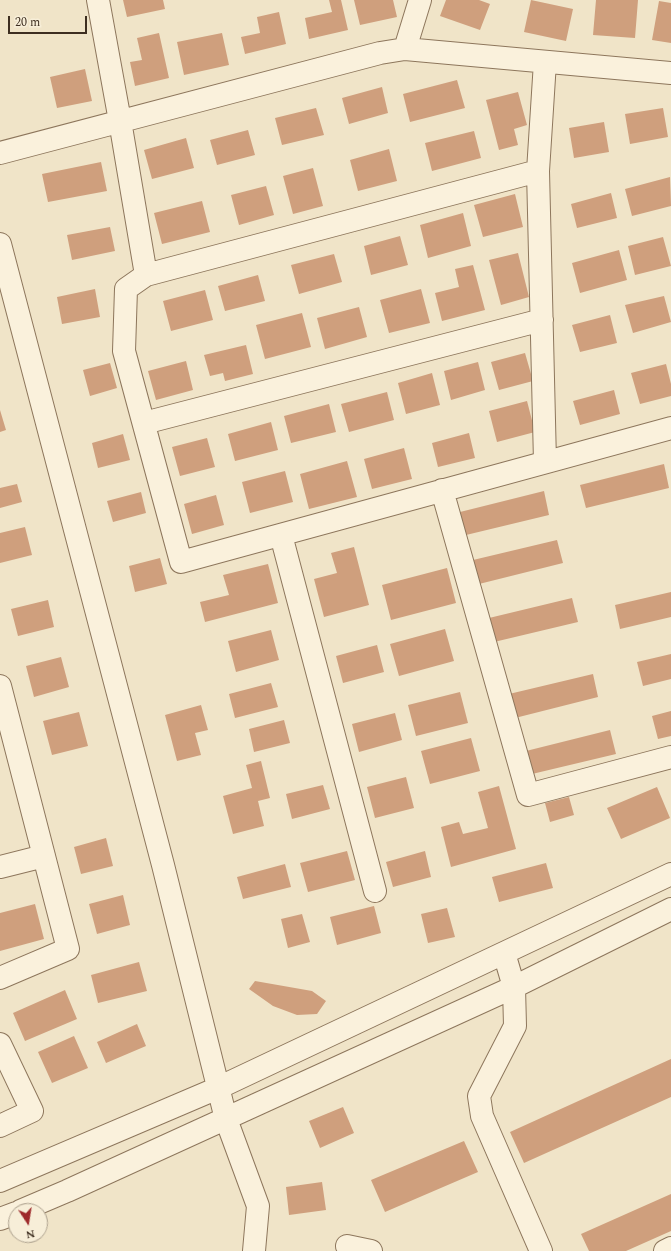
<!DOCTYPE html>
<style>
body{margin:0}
#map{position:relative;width:671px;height:1251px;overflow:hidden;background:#f0e4c8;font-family:Spectral,serif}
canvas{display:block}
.north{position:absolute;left:8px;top:1203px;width:40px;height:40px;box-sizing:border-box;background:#f7eed8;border:1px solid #ada18e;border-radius:50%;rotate:168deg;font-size:11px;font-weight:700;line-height:16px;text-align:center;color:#3d2e20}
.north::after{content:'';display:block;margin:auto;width:14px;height:18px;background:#9e2a2b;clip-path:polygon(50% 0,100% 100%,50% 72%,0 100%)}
.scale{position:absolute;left:8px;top:16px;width:79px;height:18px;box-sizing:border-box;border:2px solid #3d2e20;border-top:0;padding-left:5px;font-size:12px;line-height:14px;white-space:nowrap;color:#3d2e20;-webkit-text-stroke:3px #f7eed8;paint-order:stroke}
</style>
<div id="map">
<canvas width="671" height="1251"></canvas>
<div class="north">N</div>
<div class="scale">20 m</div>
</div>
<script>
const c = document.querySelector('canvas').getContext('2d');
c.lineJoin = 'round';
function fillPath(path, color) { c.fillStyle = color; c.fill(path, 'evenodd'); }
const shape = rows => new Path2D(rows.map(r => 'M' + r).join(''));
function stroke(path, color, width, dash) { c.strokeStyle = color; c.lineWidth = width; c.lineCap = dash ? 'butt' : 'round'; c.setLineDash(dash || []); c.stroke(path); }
fillPath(shape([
 [123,0,163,0,165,9,127,17],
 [329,0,341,0,348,30,309,39,305,18,332,12],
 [354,0,393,0,397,17,360,25],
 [446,0,479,0,490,4,480,30,440,16],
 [531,0,573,9,566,41,524,32],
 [596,0,638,0,635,38,593,35],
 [659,1,671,3,671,43,652,40],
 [279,12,286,44,245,54,241,37,260,33,257,17],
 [159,33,169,78,135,86,130,62,142,60,137,38],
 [222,33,229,65,184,75,177,42],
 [85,69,92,101,57,108,50,77],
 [457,80,465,108,410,122,403,94],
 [382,87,388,113,349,124,342,98],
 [518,92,527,125,514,129,518,145,499,150,486,100],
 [316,108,324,135,282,145,275,118],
 [663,108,668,137,630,144,625,114],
 [604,122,609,152,574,158,569,128],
 [248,130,255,155,217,165,210,140],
 [474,131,481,158,432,171,425,143],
 [186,138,194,168,152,179,144,150],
 [389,149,397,181,358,191,350,160],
 [101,162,107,191,48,202,42,174],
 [313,168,323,206,293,214,283,176],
 [670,177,671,206,632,216,625,189],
 [266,186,274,215,239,225,231,195],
 [611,193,617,218,577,228,571,204],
 [515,194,523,227,483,237,474,205],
 [202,201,210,232,162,244,154,213],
 [463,213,471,246,428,258,420,225],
 [110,227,115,251,72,260,67,235],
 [400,236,408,265,371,275,364,246],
 [663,237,671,266,635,275,628,246],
 [619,250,627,280,580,293,572,263],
 [518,253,529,297,501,305,489,260],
 [334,254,342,282,299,294,291,265],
 [473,265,485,310,442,321,435,293,459,287,455,269],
 [258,275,265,301,225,311,218,286],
 [95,289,100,317,62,324,57,297],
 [421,289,430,323,389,333,380,300],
 [205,290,213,320,171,331,163,301],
 [664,296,671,322,633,333,625,305],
 [359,307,367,337,325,349,317,318],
 [302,313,311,347,265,359,256,325],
 [610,315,617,343,580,352,572,325],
 [246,345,253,374,225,381,223,373,210,376,204,355],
 [525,353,533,381,499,390,491,362],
 [186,361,193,390,156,400,148,371],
 [478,362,485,390,451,400,444,371],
 [110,363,117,388,90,396,83,370],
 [666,364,671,384,671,396,640,404,631,373],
 [432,373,440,405,406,414,398,383],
 [614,390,620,414,580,425,573,401],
 [387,392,394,420,349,432,341,404],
 [527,401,535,432,497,442,489,411],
 [329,404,336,432,291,443,284,416],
 [0,410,6,430,0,432],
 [271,422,278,450,235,461,228,434],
 [469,433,475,458,438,467,432,443],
 [123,434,130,460,98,468,92,443],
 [207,438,215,467,180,476,172,447],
 [404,448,412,479,372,489,364,459],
 [347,461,357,497,309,509,300,474],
 [664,464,669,488,586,508,580,485],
 [285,471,293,502,250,513,242,482],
 [17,484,22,502,0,508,0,488],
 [544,491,549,515,466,535,460,512],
 [141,492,146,513,113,522,107,501],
 [216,495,224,525,192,534,184,504],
 [25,527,32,555,0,563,0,533],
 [557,540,563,563,479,584,473,560],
 [354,547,369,605,324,617,314,579,337,573,331,553],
 [160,558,167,584,135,592,129,566],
 [268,564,278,603,205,622,200,602,229,595,223,575],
 [447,568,456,603,391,620,382,585],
 [671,592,671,617,620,629,615,605],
 [572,598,578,622,494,642,489,618],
 [48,600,54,627,18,636,11,609],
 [445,629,454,661,399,676,390,644],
 [271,630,279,660,236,672,228,641],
 [377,645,384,672,343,683,336,656],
 [671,654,671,679,643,686,637,662],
 [61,657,69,687,34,697,26,666],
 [593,674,598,697,515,718,509,694],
 [271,683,278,707,235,718,229,694],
 [460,692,468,723,416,736,408,705],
 [201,705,208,730,195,733,201,755,177,761,165,715],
 [671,711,671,736,658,739,652,716],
 [79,712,88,746,52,755,43,721],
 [395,713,402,740,359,752,352,724],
 [284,720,290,743,254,752,249,729],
 [610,730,616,754,532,774,526,751],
 [471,738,480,771,430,784,421,751],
 [261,761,270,798,258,801,264,826,233,834,223,796,252,788,246,765],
 [406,777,414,808,375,818,367,787],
 [323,785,330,809,292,819,286,794],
 [499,786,516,849,451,867,441,827,459,822,463,834,488,828,478,792],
 [657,787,670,818,621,839,607,808],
 [569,797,574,815,550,822,545,803],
 [106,838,113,866,81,874,74,847],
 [347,851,355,880,308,892,300,863],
 [425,851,431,877,393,887,386,862],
 [546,863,553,888,499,902,492,877],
 [285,864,291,887,243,899,237,877],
 [123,895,130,925,97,934,89,904],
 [35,904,44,939,0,951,0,913],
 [374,906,381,933,337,945,330,917],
 [447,908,455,937,428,943,421,914],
 [302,914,310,942,288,948,281,919],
 [139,962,147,991,98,1003,91,975],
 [255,981,312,991,326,1001,317,1014,297,1015,273,1006,249,989],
 [65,990,77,1019,25,1041,13,1013],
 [137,1024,146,1046,106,1063,97,1042],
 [74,1036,88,1068,52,1083,38,1052],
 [671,1059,671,1097,524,1163,510,1132],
 [343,1107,354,1133,320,1148,309,1121],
 [464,1141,478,1172,385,1212,371,1180],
 [322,1182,326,1210,289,1215,286,1187],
 [671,1194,671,1231,626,1251,589,1251,581,1234]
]), '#cf9f7d');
const minor = shape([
 [98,0,120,121,146,275,126,289,124,351,181,562,671,428],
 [405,49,420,0],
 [545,62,538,171,545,462],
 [0,153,380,53,405,49,671,73],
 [0,244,163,865,226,1119,258,1206,254,1251],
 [146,275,538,171],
 [144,423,542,320],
 [442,490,528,795,671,757],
 [281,535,375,891],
 [0,686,68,949,0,978],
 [0,867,44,856],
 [504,953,514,987,515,1026,479,1096,482,1116,541,1251],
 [0,1044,32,1111,0,1126],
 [0,1181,218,1088,671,874],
 [20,1211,67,1191,514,987,671,909],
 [0,1219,16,1213],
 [347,1246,371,1251],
 [665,1251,671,1248]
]);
stroke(minor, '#8d765c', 24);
stroke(minor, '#faf1dc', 22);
</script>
